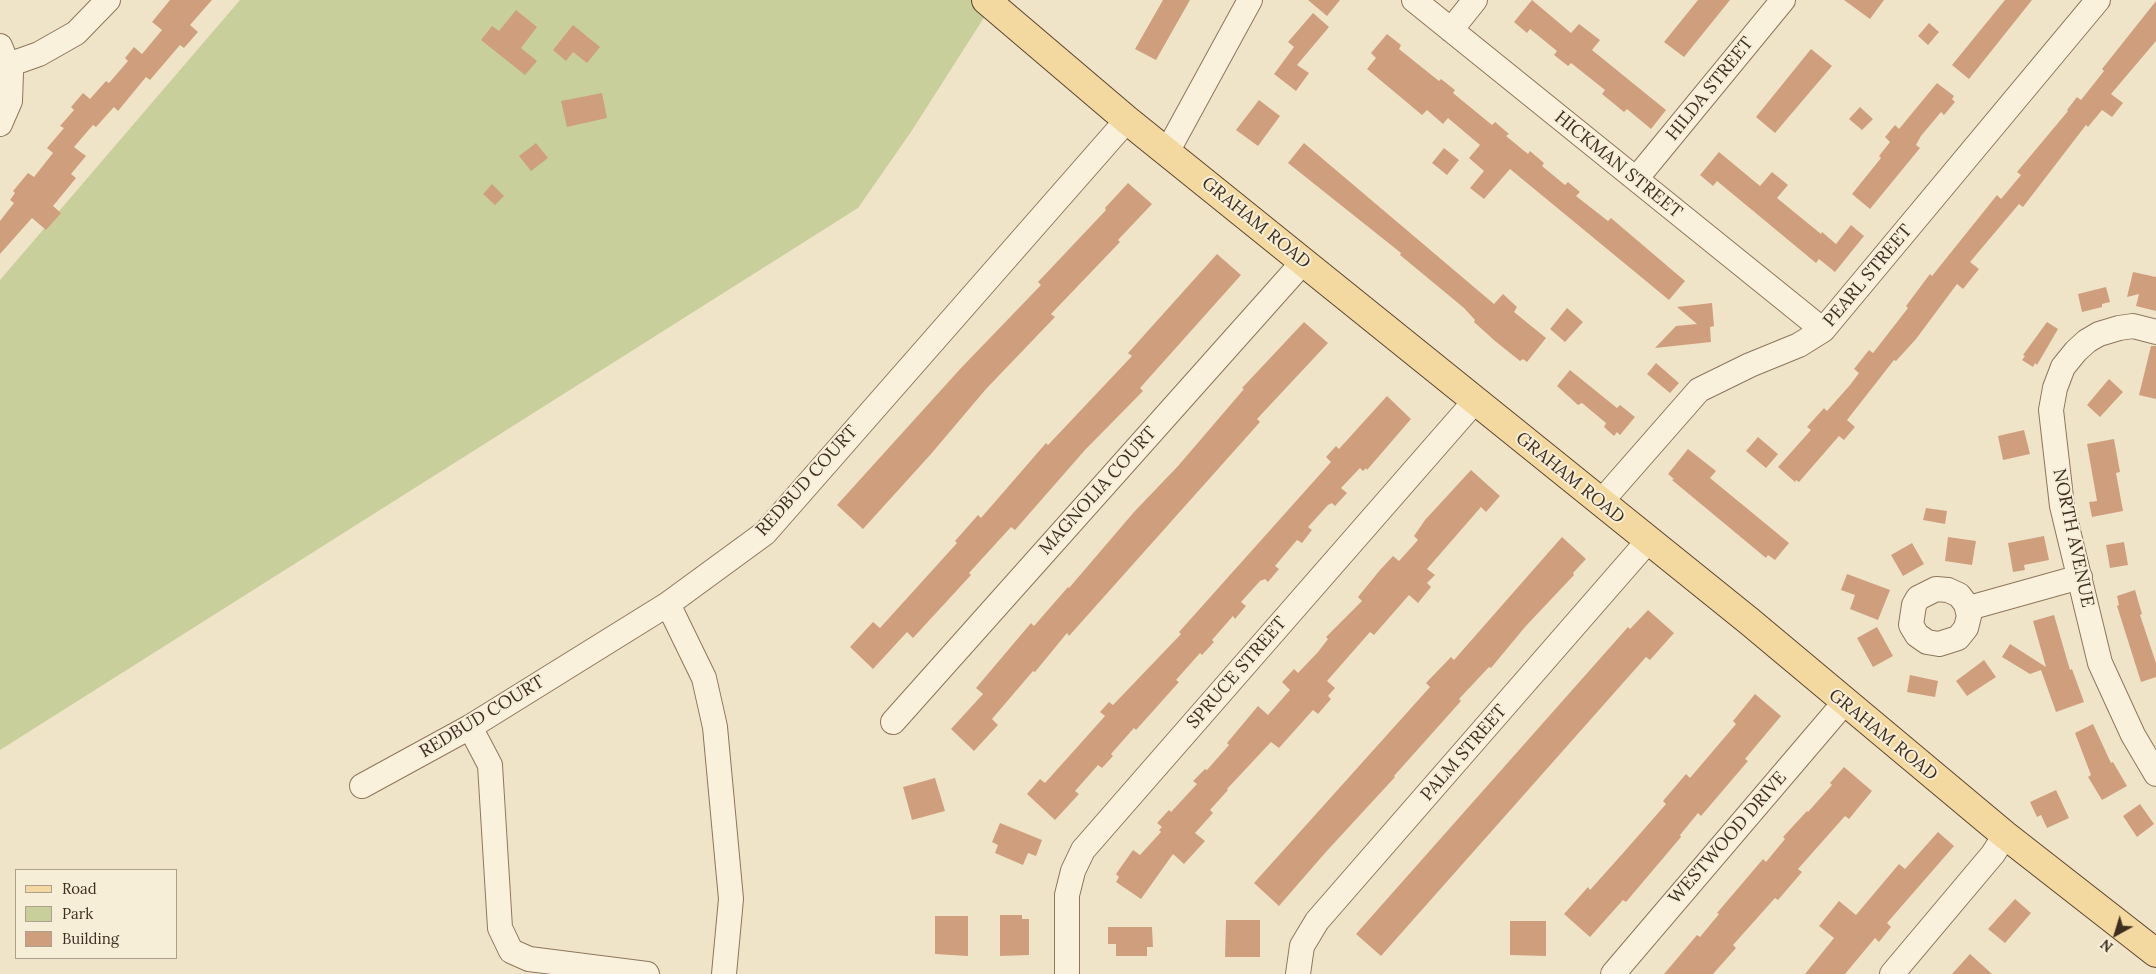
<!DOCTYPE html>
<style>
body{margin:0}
#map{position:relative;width:2156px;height:974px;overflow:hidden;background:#f0e4c8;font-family:Lora,serif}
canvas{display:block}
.legend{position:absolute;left:15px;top:869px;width:162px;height:90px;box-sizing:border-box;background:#f7eed8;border:1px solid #ada18e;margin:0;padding:6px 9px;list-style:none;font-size:15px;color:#3d2e20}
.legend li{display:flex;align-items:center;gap:10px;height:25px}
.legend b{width:25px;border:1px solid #ada18e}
.north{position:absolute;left:2091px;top:909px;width:50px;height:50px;-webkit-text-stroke:4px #f7eed8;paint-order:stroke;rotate:219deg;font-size:14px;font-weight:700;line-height:20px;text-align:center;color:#3d2e20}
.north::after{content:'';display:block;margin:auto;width:18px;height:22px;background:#3d2e20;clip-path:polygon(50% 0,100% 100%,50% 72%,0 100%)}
</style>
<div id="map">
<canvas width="2156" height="974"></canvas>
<ul class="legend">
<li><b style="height:6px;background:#f3d9a0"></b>Road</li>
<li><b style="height:14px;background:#c9cf9b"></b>Park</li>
<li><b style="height:14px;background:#cf9f7d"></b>Building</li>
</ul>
<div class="north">N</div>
</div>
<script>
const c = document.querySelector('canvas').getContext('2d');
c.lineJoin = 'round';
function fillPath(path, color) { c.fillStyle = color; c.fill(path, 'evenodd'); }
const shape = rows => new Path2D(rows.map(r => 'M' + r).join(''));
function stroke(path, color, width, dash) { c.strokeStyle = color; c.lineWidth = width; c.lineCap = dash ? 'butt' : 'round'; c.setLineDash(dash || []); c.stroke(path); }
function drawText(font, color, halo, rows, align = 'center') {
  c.font = font + ' Lora,serif'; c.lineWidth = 4; c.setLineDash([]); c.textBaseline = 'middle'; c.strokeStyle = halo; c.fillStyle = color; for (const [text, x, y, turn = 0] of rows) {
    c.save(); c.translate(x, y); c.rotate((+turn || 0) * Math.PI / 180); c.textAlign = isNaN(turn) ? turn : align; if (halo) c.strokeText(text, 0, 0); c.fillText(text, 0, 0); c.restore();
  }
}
fillPath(shape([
 [240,0,986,0,992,5,911,132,858,208,0,750,0,280]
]), '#c9cf9b');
fillPath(shape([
 [170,0,212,0,190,25,198,32,184,48,180,45,150,80,146,77,118,111,114,107,96,127,93,125,74,147,86,156,71,174,76,178,53,206,61,213,46,230,32,218,0,254,0,221,14,203,10,200,15,193,13,191,28,173,34,177,53,153,47,148,64,128,60,126,74,110,71,107,83,93,90,99,106,81,109,83,128,61,125,58,134,47,142,54,162,30,152,22],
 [1163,0,1190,0,1156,60,1135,49],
 [1308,0,1340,0,1327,16],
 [1532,0,1571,33,1579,24,1600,40,1592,50,1666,110,1651,129,1627,109,1624,112,1602,94,1605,90,1571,63,1568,66,1554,55,1557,51,1530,29,1527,33,1514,22],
 [1698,0,1730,0,1684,57,1664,42],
 [1844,0,1884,0,1870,19],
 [2005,0,2032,0,1969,79,1952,65],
 [2156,1,2156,41,2111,94,2123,103,2112,117,2102,110,2088,127,2086,125,2023,207,2019,204,1970,262,1979,269,1963,289,1957,284,1916,339,1896,361,1894,360,1847,420,1855,427,1844,440,1839,436,1799,482,1796,480,1795,482,1778,467,1811,430,1807,427,1824,408,1827,411,1850,385,1859,373,1854,369,1869,350,1873,353,1908,308,1906,306,1930,274,1932,276,1997,195,2001,199,2021,175,2017,172,2068,111,2067,110,2077,97,2081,100,2104,71,2102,69],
 [516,10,537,27,521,48,537,61,525,75,481,40,492,26,499,31],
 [1313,13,1329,27,1297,65,1309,73,1296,91,1274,74,1294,47,1288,42],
 [1929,23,1939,32,1928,45,1918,36],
 [573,25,600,47,587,63,573,52,566,61,553,50],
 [1387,34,1401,45,1399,49,1439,81,1441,79,1455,90,1453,93,1492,125,1495,122,1509,134,1506,136,1528,154,1530,151,1544,163,1542,166,1565,185,1568,182,1580,192,1576,196,1608,221,1611,218,1685,281,1669,300,1510,169,1484,199,1470,188,1484,171,1469,158,1480,145,1448,118,1443,124,1427,110,1422,115,1367,69,1376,58,1371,53],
 [1811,49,1832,66,1775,133,1756,117],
 [1937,83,1954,96,1952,99,1955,102,1944,115,1941,112,1921,136,1916,145,1920,148,1870,209,1852,194,1881,158,1879,156,1890,142,1885,137,1895,125,1899,129],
 [602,93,607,118,567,127,561,101],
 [1259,100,1280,116,1258,146,1236,130],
 [1860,107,1873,119,1862,130,1849,119],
 [536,143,548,158,531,171,519,156],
 [1304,143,1494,304,1503,294,1517,307,1514,312,1546,338,1527,362,1523,359,1520,361,1495,341,1474,322,1475,320,1464,308,1400,255,1401,253,1288,163],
 [1444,148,1459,160,1447,175,1432,163],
 [1719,152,1760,186,1772,172,1788,185,1777,198,1821,234,1822,232,1836,244,1851,225,1864,236,1835,272,1819,259,1816,263,1717,181,1713,186,1700,175],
 [1128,183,1152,204,1118,240,1120,242,1051,314,1055,317,986,389,931,454,863,529,837,505,961,368,1041,285,1038,282,1106,210,1105,208],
 [492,184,504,196,495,205,483,194],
 [1217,254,1241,275,1140,388,1143,391,1085,450,1015,530,1011,527,969,573,971,575,913,638,907,632,873,669,850,647,873,622,880,628,957,543,955,541,978,515,981,518,1046,443,1048,445,1132,356,1128,353],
 [2133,272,2156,277,2156,311,2136,306,2139,294,2127,297],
 [2106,287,2110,302,2102,304,2102,307,2082,312,2078,294],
 [1712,303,1714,326,1710,327,1711,342,1655,348,1676,326,1697,324,1677,307],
 [1567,308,1583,322,1565,342,1550,329],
 [1304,322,1328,343,1257,419,1260,422,1069,636,1067,633,1035,672,1033,671,992,719,998,725,974,751,951,729,983,694,976,688,1031,623,1034,626,1068,587,1069,588,1134,512,1178,466,1244,389,1242,388],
 [2047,322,2058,329,2037,365,2035,363,2033,367,2022,360,2025,356,2023,355],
 [2151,346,2156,346,2156,399,2139,395],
 [1656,363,1679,383,1670,393,1647,374],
 [1570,370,1617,408,1620,405,1635,417,1620,435,1617,432,1614,436,1604,427,1606,423,1582,403,1578,405,1557,386],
 [2109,379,2123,392,2100,417,2087,405],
 [1387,396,1411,419,1367,470,1366,468,1363,471,1360,468,1341,488,1347,493,1335,506,1332,503,1328,505,1308,527,1312,530,1302,543,1297,540,1275,566,1279,569,1268,582,1265,579,1260,581,1241,602,1246,606,1235,619,1233,616,1212,640,1214,642,1202,655,1200,653,1176,680,1179,682,1136,730,1134,728,1111,754,1113,756,1102,768,1098,765,1075,791,1079,794,1055,820,1027,794,1040,779,1045,783,1105,716,1100,712,1109,702,1113,705,1181,634,1179,632,1331,462,1326,457,1336,446,1339,449],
 [2024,430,2030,454,2003,460,1998,436],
 [1758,437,1778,454,1766,468,1746,451],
 [2114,439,2120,472,2116,473,2123,511,2092,517,2089,502,2097,501,2087,444],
 [1688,449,1716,471,1710,478,1789,543,1775,560,1768,555,1766,558,1672,480,1674,479,1668,474],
 [1471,470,1500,496,1486,512,1481,507,1427,569,1435,575,1427,583,1431,587,1418,603,1409,595,1374,635,1370,632,1327,681,1335,688,1328,696,1331,699,1318,714,1313,710,1279,748,1271,742,1227,789,1228,790,1210,810,1213,813,1195,833,1205,841,1184,864,1173,854,1141,899,1116,882,1119,877,1116,874,1133,850,1140,855,1161,832,1159,830,1162,827,1157,823,1169,810,1171,812,1197,784,1193,781,1205,769,1207,770,1229,745,1227,743,1258,706,1268,715,1290,690,1282,682,1294,669,1298,673,1318,652,1328,639,1326,637,1362,601,1358,597,1380,570,1393,556,1399,561,1418,540,1414,536,1425,520],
 [1926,508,1947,511,1945,524,1923,520],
 [2044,536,2049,560,2024,565,2025,570,2013,572,2008,543],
 [1562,537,1586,559,1573,573,1574,575,1525,627,1491,668,1489,667,1459,699,1461,701,1394,776,1395,777,1325,853,1279,906,1254,883,1430,687,1426,683,1451,657,1454,660],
 [1948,537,1976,541,1972,565,1945,561],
 [2124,542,2128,565,2110,568,2106,545],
 [1912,543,1924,564,1903,576,1891,555],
 [1847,574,1890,590,1878,620,1850,609,1855,595,1841,590],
 [2135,590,2142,614,2140,615,2156,663,2156,677,2141,682,2117,606,2119,605,2117,596],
 [1648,610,1674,633,1650,660,1646,657,1381,956,1356,934,1628,627,1630,629],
 [2054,615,2070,670,2072,669,2084,702,2056,712,2041,670,2030,674,2002,657,2010,644,2046,667,2033,621],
 [1877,627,1893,656,1873,667,1857,638],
 [1984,660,1996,677,1967,696,1956,681],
 [1910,675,1938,681,1935,697,1907,692],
 [1755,694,1781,716,1745,759,1748,761,1701,816,1698,813,1680,835,1681,837,1626,902,1623,900,1590,937,1564,914,1588,887,1590,890,1624,852,1666,804,1663,801,1686,774,1690,778,1736,724,1733,721],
 [2093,724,2111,763,2113,762,2127,786,2102,800,2088,777,2091,775,2075,733],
 [1844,767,1872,791,1849,819,1845,816,1798,869,1802,872,1778,900,1775,898,1733,945,1736,948,1713,974,1664,974,1697,935,1700,937,1719,914,1717,913,1763,859,1766,862,1785,839,1783,837,1794,825,1807,811,1808,812,1832,785,1830,783],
 [935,778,945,811,912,820,903,787],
 [2056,790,2069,818,2047,828,2041,815,2037,817,2030,802],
 [2140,804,2154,824,2137,837,2123,816],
 [1000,823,1042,840,1036,856,1028,853,1023,865,995,853,998,845,992,842],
 [1938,832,1954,846,1887,923,1891,927,1879,942,1875,938,1845,974,1805,974,1834,938,1819,926,1839,901,1856,915,1899,864,1905,869],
 [2015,899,2031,913,2005,943,1988,929],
 [1000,915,1022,915,1022,919,1029,919,1029,955,1000,956],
 [935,916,968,916,968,956,935,954],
 [1226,920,1260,920,1260,957,1225,957],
 [1510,921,1546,921,1546,956,1510,955],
 [1108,927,1152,927,1153,947,1147,947,1147,956,1116,956,1116,944,1108,944],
 [1970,954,1992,974,1952,974]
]), '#cf9f7d');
const minor = shape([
 [1414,0,1823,330],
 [1451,30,1475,0],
 [0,46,11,73,10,101,0,124],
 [8,65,39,54,76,33,108,0],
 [1167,152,1250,0],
 [1636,179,1783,0],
 [2156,332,2133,326,2119,328,2099,334,2087,341,2076,351,2063,367,2055,388,2051,410,2062,506,2100,663,2133,735,2156,774],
 [1600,503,1699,390,1750,365,1799,345,1823,330,2098,0],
 [1936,589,1948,590,1959,595,1966,604,1969,616,1966,628,1958,638,1939,644,1927,642,1917,635,1911,625,1914,605,1918,598,1936,589],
 [668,604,704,678,715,727,731,899,724,974],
 [1969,608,2080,577],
 [893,722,1304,261],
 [470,727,490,765,500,928,511,951,529,959,647,974],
 [362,786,470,727,668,604,765,533,1127,120],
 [1067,974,1067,895,1073,871,1083,850,1475,401],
 [1298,974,1302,946,1317,921,1648,541],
 [1613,974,1844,703],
 [1892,974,1993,854,2005,835]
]);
const major = shape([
 [986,0,1127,120,1749,621,2005,835,2156,953]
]);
stroke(minor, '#8d765c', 26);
stroke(major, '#5b4430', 30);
stroke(minor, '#faf1dc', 24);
stroke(major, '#f3d9a0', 28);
drawText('18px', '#3d2e20', '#f7eed8', [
 ["HILDA STREET",1710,89,-51],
 ["HICKMAN STREET",1618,165,39],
 ["GRAHAM ROAD",1256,223,39],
 ["PEARL STREET",1868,276,-50],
 ["GRAHAM ROAD",1570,478,39],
 ["REDBUD COURT",807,481,-48],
 ["MAGNOLIA COURT",1098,491,-48],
 ["NORTH AVENUE",2073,538,78],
 ["SPRUCE STREET",1237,673,-49],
 ["REDBUD COURT",482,717,-31],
 ["GRAHAM ROAD",1883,735,39],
 ["PALM STREET",1464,753,-49],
 ["WESTWOOD DRIVE",1728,838,-49]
]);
</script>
